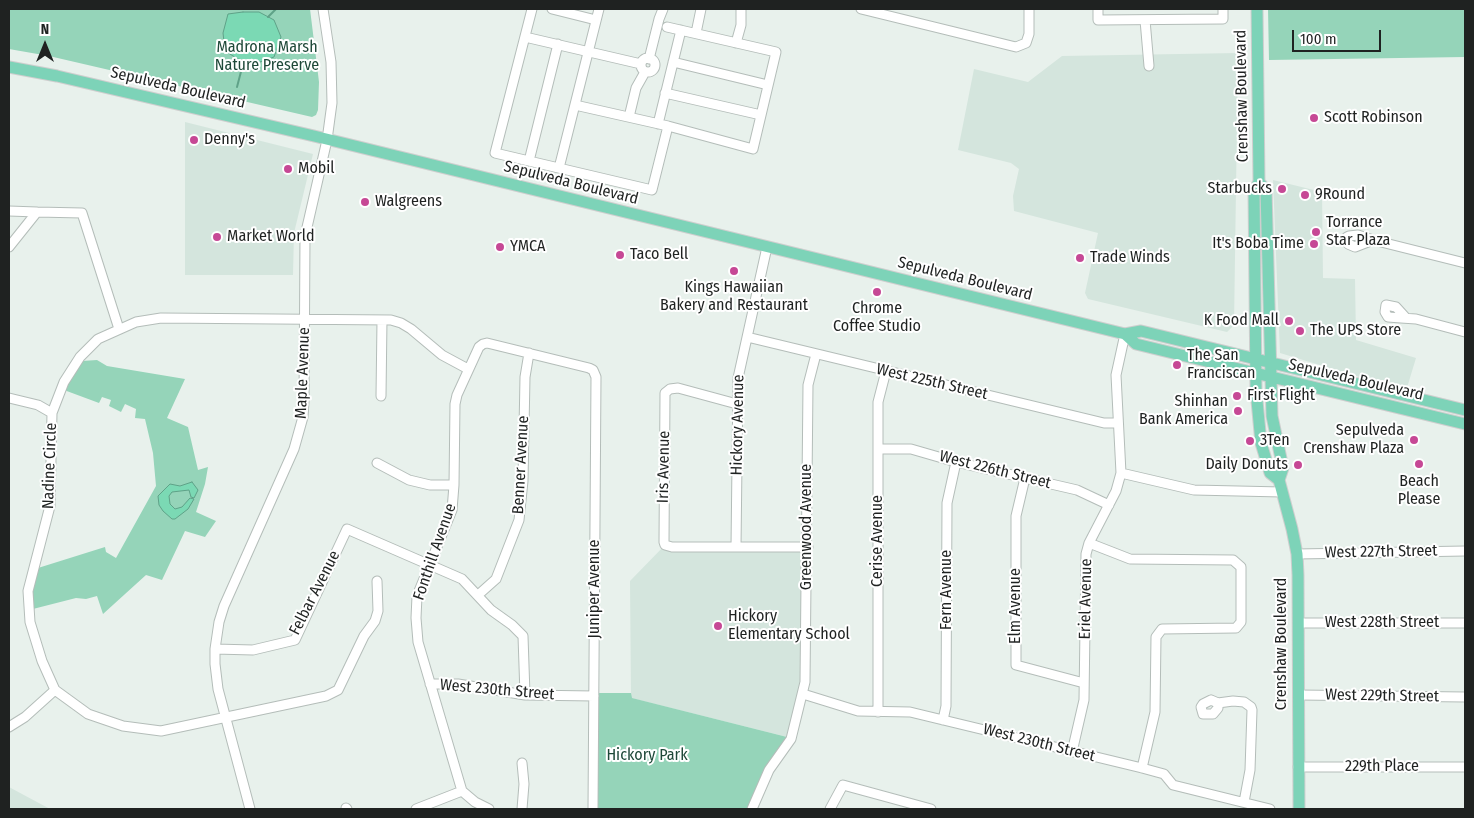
<!DOCTYPE html>
<style>
body{margin:0}
#map{position:relative;width:1474px;height:818px;overflow:hidden;background:#e8f1ec;font-family:"Fira Sans Condensed",sans-serif}
canvas{display:block}
.frame{position:absolute;inset:0;border:10px solid #1f2221;pointer-events:none}
.north{position:absolute;left:20px;top:20px;width:50px;height:50px;-webkit-text-stroke:4px #fff;paint-order:stroke;rotate:0deg;font-size:14px;font-weight:700;line-height:20px;text-align:center;color:#1f2221}
.north::after{content:'';display:block;margin:auto;width:18px;height:22px;background:#1f2221;clip-path:polygon(50% 0,100% 100%,50% 72%,0 100%)}
.scale{position:absolute;left:1292px;top:30px;width:89px;height:22px;box-sizing:border-box;border:2px solid #1f2221;border-top:0;padding-left:6px;font-size:15px;line-height:18px;white-space:nowrap;color:#1f2221;-webkit-text-stroke:4px #fff;paint-order:stroke}
</style>
<div id="map">
<canvas width="1474" height="818"></canvas>
<div class="frame"></div>
<div class="north">N</div>
<div class="scale">100 m</div>
</div>
<script>
const c = document.querySelector('canvas').getContext('2d');
c.lineJoin = 'round';
function fillPath(path, color) { c.fillStyle = color; c.fill(path, 'evenodd'); }
const shape = rows => new Path2D(rows.map(r => 'M' + r).join(''));
function stroke(path, color, width, dash) { c.strokeStyle = color; c.lineWidth = width; c.lineCap = dash ? 'butt' : 'round'; c.setLineDash(dash || []); c.stroke(path); }
function drawText(font, color, halo, rows, align = 'center') {
  c.font = font + ' "Fira Sans Condensed",sans-serif'; c.lineWidth = 4; c.setLineDash([]); c.textBaseline = 'middle'; c.strokeStyle = halo; c.fillStyle = color; for (const [text, x, y, turn = 0] of rows) {
    c.save(); c.translate(x, y); c.rotate((+turn || 0) * Math.PI / 180); c.textAlign = isNaN(turn) ? turn : align; if (halo) c.strokeText(text, 0, 0); c.fillText(text, 0, 0); c.restore();
  }
}
fillPath(shape([
 [1238,53,1234,325,1227,332,1088,299,1085,293,1098,233,1014,211,1013,196,1019,169,1011,163,958,150,974,69,1028,82,1062,56],
 [185,122,313,154,294,233,293,275,185,275],
 [1273,180,1322,192,1323,278,1355,279,1356,340,1416,358,1406,391,1280,353],
 [665,545,807,548,805,671,791,738,631,698,630,581],
 [9,787,50,809,9,809]
]), '#d4e5dd');
fillPath(shape([
 [9,9,310,9,319,82,318,110,316,115,312,117,49,56,9,49],
 [1268,9,1465,9,1465,57,1269,60],
 [97,360,107,366,185,379,167,418,188,427,198,470,208,467,205,484,196,512,216,521,205,537,185,531,162,580,146,575,103,614,97,596,86,599,76,598,29,610,38,568,105,547,106,552,116,558,156,486,153,453,145,419,135,418,136,409,125,404,121,412,109,406,111,400,102,397,99,403,64,390,82,361],
 [595,693,631,693,632,698,791,738,751,809,594,809]
]), '#95d4b9');
const water = shape([
 [243,12,259,12,274,20,281,37,274,57,257,63,238,59,225,51,223,33,228,14,243,12],
 [192,482,198,490,194,498,191,497,189,490,172,492,169,496,170,504,175,509,182,507,190,498,194,499,188,509,175,519,172,519,163,511,159,505,158,496,170,484,180,486,192,482]
]);
fillPath(water, '#7bd9b4');
stroke(water, '#5fa288', 1);
stroke(shape([
 [268,17,276,9],
 [278,46,298,46],
 [237,87,244,60]
]), '#5fa288', 2);
const minor = shape([
 [532,9,495,153,652,190,668,126],
 [552,9,596,20],
 [861,9,1016,47,1026,43,1029,34,1029,9],
 [1098,9,1098,20,1223,19,1223,9],
 [1145,20,1149,66],
 [696,33,701,9],
 [525,37,641,64],
 [736,43,741,25,741,9],
 '641 65a7 7 0 1 1 14 0a7 7 0 1 1-14 0Z',
 [649,59,659,19,663,9],
 [673,62,768,85],
 [665,93,761,115],
 [575,105,668,126,753,149,776,52,667,27],
 [629,117,636,88,645,72],
 [658,124,681,30],
 [529,161,558,44],
 [559,168,599,9],
 [9,211,37,212],
 [1373,240,1355,247,1348,244,1347,237,1349,236,1358,235,1373,240,1465,263],
 [9,247,37,212,82,213,119,329],
 [1406,318,1396,307,1386,305,1385,312,1388,317,1401,318,1416,319,1465,332],
 [747,337,1104,423,1117,423],
 [381,396,382,320],
 [9,398,38,405,52,413],
 [737,404,678,388,670,389,665,393,664,542,665,545,672,547,808,547],
 [878,449,911,449,956,462,1077,490,1109,505],
 [377,463,409,480,430,485,454,485],
 [1121,473,1194,490,1282,492],
 [1025,478,1016,516,1016,665,1084,683],
 [1089,543,1130,559,1233,560,1241,567,1241,622,1236,628,1162,629,1156,637,1155,712,1142,768],
 [736,547,738,378,767,247],
 [1297,554,1465,551],
 [377,581,378,611,375,621,364,636,338,690,326,696,161,731,123,726,88,714,55,690,42,661,30,622,28,591,50,506,52,413,64,382,80,357,98,339,136,322,161,318,391,320,401,323,411,329,442,355,468,369],
 [478,595,496,579,519,520,523,481,525,377,529,353],
 [1299,623,1465,623],
 [215,649,253,650,295,640,347,529,462,579,491,610,512,625,523,636,525,695],
 [430,684,458,684,525,695,594,696],
 [803,694,858,711,910,712,1142,768,1164,774,1173,785,1270,809],
 [1299,695,1465,697],
 [1211,700,1218,703,1218,708,1213,714,1203,714,1201,707,1203,704,1211,700],
 [1218,703,1233,701,1244,702,1251,707,1252,710,1250,770,1244,802],
 [878,712,878,402,886,371],
 [943,720,946,706,947,503,956,462],
 [9,727,25,717,55,690],
 [1072,752,1084,700,1086,554,1089,543,1116,491,1121,473,1116,375,1125,334],
 [522,763,524,784,522,809],
 [1298,767,1465,767],
 [462,791,418,642,416,618,417,596,452,510,454,485,455,404,457,395,479,347,483,344,487,343,589,368,593,370,596,377,593,809],
 [462,791,475,802,489,809],
 [346,808,347,809],
 [250,809,218,689,215,664,215,649,219,622,224,606,294,449,303,417,304,402,305,236,327,140,332,103,331,62,323,9],
 [416,809,462,791],
 [752,809,769,770,791,739,805,682,808,385,816,354],
 [830,809,843,785,931,809]
]);
const major = shape([
 [1257,9,1259,182,1254,191,1256,390,1261,443,1270,473,1279,480],
 [9,67,57,76,314,136,1125,334,1141,331,1465,410],
 [1259,182,1266,190,1272,416,1283,468,1279,480,1292,529,1297,554,1298,575,1299,809],
 [1125,334,1136,344,1465,424]
]);
stroke(minor, '#b4bdb9', 11);
stroke(major, '#cecece', 13);
stroke(minor, '#fff', 9);
stroke(major, '#7dd3b8', 11);
for (const [x, y, r, color] of [
 [1314,118,5,"#c64895"],
 [194,140,5,"#c64895"],
 [288,169,5,"#c64895"],
 [1282,189,5,"#c64895"],
 [1305,195,5,"#c64895"],
 [365,202,5,"#c64895"],
 [1316,232,5,"#c64895"],
 [217,237,5,"#c64895"],
 [1314,244,5,"#c64895"],
 [500,247,5,"#c64895"],
 [620,255,5,"#c64895"],
 [1080,258,5,"#c64895"],
 [734,271,5,"#c64895"],
 [877,292,5,"#c64895"],
 [1289,321,5,"#c64895"],
 [1300,331,5,"#c64895"],
 [1177,365,5,"#c64895"],
 [1237,396,5,"#c64895"],
 [1238,411,5,"#c64895"],
 [1414,440,5,"#c64895"],
 [1250,441,5,"#c64895"],
 [1419,464,5,"#c64895"],
 [1298,465,5,"#c64895"],
 [718,626,5,"#c64895"]
]) { const dot = new Path2D(); dot.arc(x, y, r, 0, 2 * Math.PI); c.fillStyle = color; c.fill(dot); stroke(dot, '#fff', 2); }
drawText('16px', '#1f4939', '#fff', [
 ["Madrona Marsh",267,48],
 ["Nature Preserve",267,66],
 ["Hickory Park",647,756]
]);
drawText('16px', '#1f2221', '#fff', [
 ["Sepulveda Boulevard",178,88,13],
 ["Crenshaw Boulevard",1242,96,-91],
 ["Sepulveda Boulevard",571,183,14],
 ["Sepulveda Boulevard",965,279,14],
 ["Maple Avenue",303,373,-88],
 ["Sepulveda Boulevard",1356,380,13],
 ["West 225th Street",932,382,13],
 ["Hickory Avenue",738,425,-89],
 ["Benner Avenue",521,465,-87],
 ["Nadine Circle",50,466,-88],
 ["Iris Avenue",664,467,-89],
 ["West 226th Street",995,470,14],
 ["Greenwood Avenue",807,527,-90],
 ["Cerise Avenue",878,541,-90],
 ["Fonthill Avenue",435,552,-71],
 ["West 227th Street",1381,552,-1],
 ["Juniper Avenue",595,589,-90],
 ["Fern Avenue",947,590,-90],
 ["Felbar Avenue",315,593,-63],
 ["Eriel Avenue",1086,599,-89],
 ["Elm Avenue",1016,606,-90],
 ["West 228th Street",1382,623],
 ["Crenshaw Boulevard",1282,644,-90],
 ["West 230th Street",497,690,5],
 ["West 229th Street",1382,696,1],
 ["West 230th Street",1039,743,14],
 ["229th Place",1382,767]
]);
drawText('16px', '#1f2221', '#fff', [
 ["Scott Robinson",1324,118],
 ["Denny's",204,140],
 ["Mobil",298,169],
 ["Starbucks",1272,189,"right"],
 ["9Round",1315,195],
 ["Walgreens",375,202],
 ["Torrance",1326,223],
 ["Star Plaza",1326,241],
 ["Market World",227,237],
 ["It's Boba Time",1304,244,"right"],
 ["YMCA",510,247],
 ["Taco Bell",630,255],
 ["Trade Winds",1090,258],
 ["Kings Hawaiian",734,288,"center"],
 ["Bakery and Restaurant",734,306,"center"],
 ["Chrome",877,309,"center"],
 ["Coffee Studio",877,327,"center"],
 ["K Food Mall",1279,321,"right"],
 ["The UPS Store",1310,331],
 ["The San",1187,356],
 ["Franciscan",1187,374],
 ["First Flight",1247,396],
 ["Shinhan",1228,402,"right"],
 ["Bank America",1228,420,"right"],
 ["Sepulveda",1404,431,"right"],
 ["Crenshaw Plaza",1404,449,"right"],
 ["3Ten",1260,441],
 ["Daily Donuts",1288,465,"right"],
 ["Beach",1419,482,"center"],
 ["Please",1419,500,"center"],
 ["Hickory",728,617],
 ["Elementary School",728,635]
], 'left');
</script>
